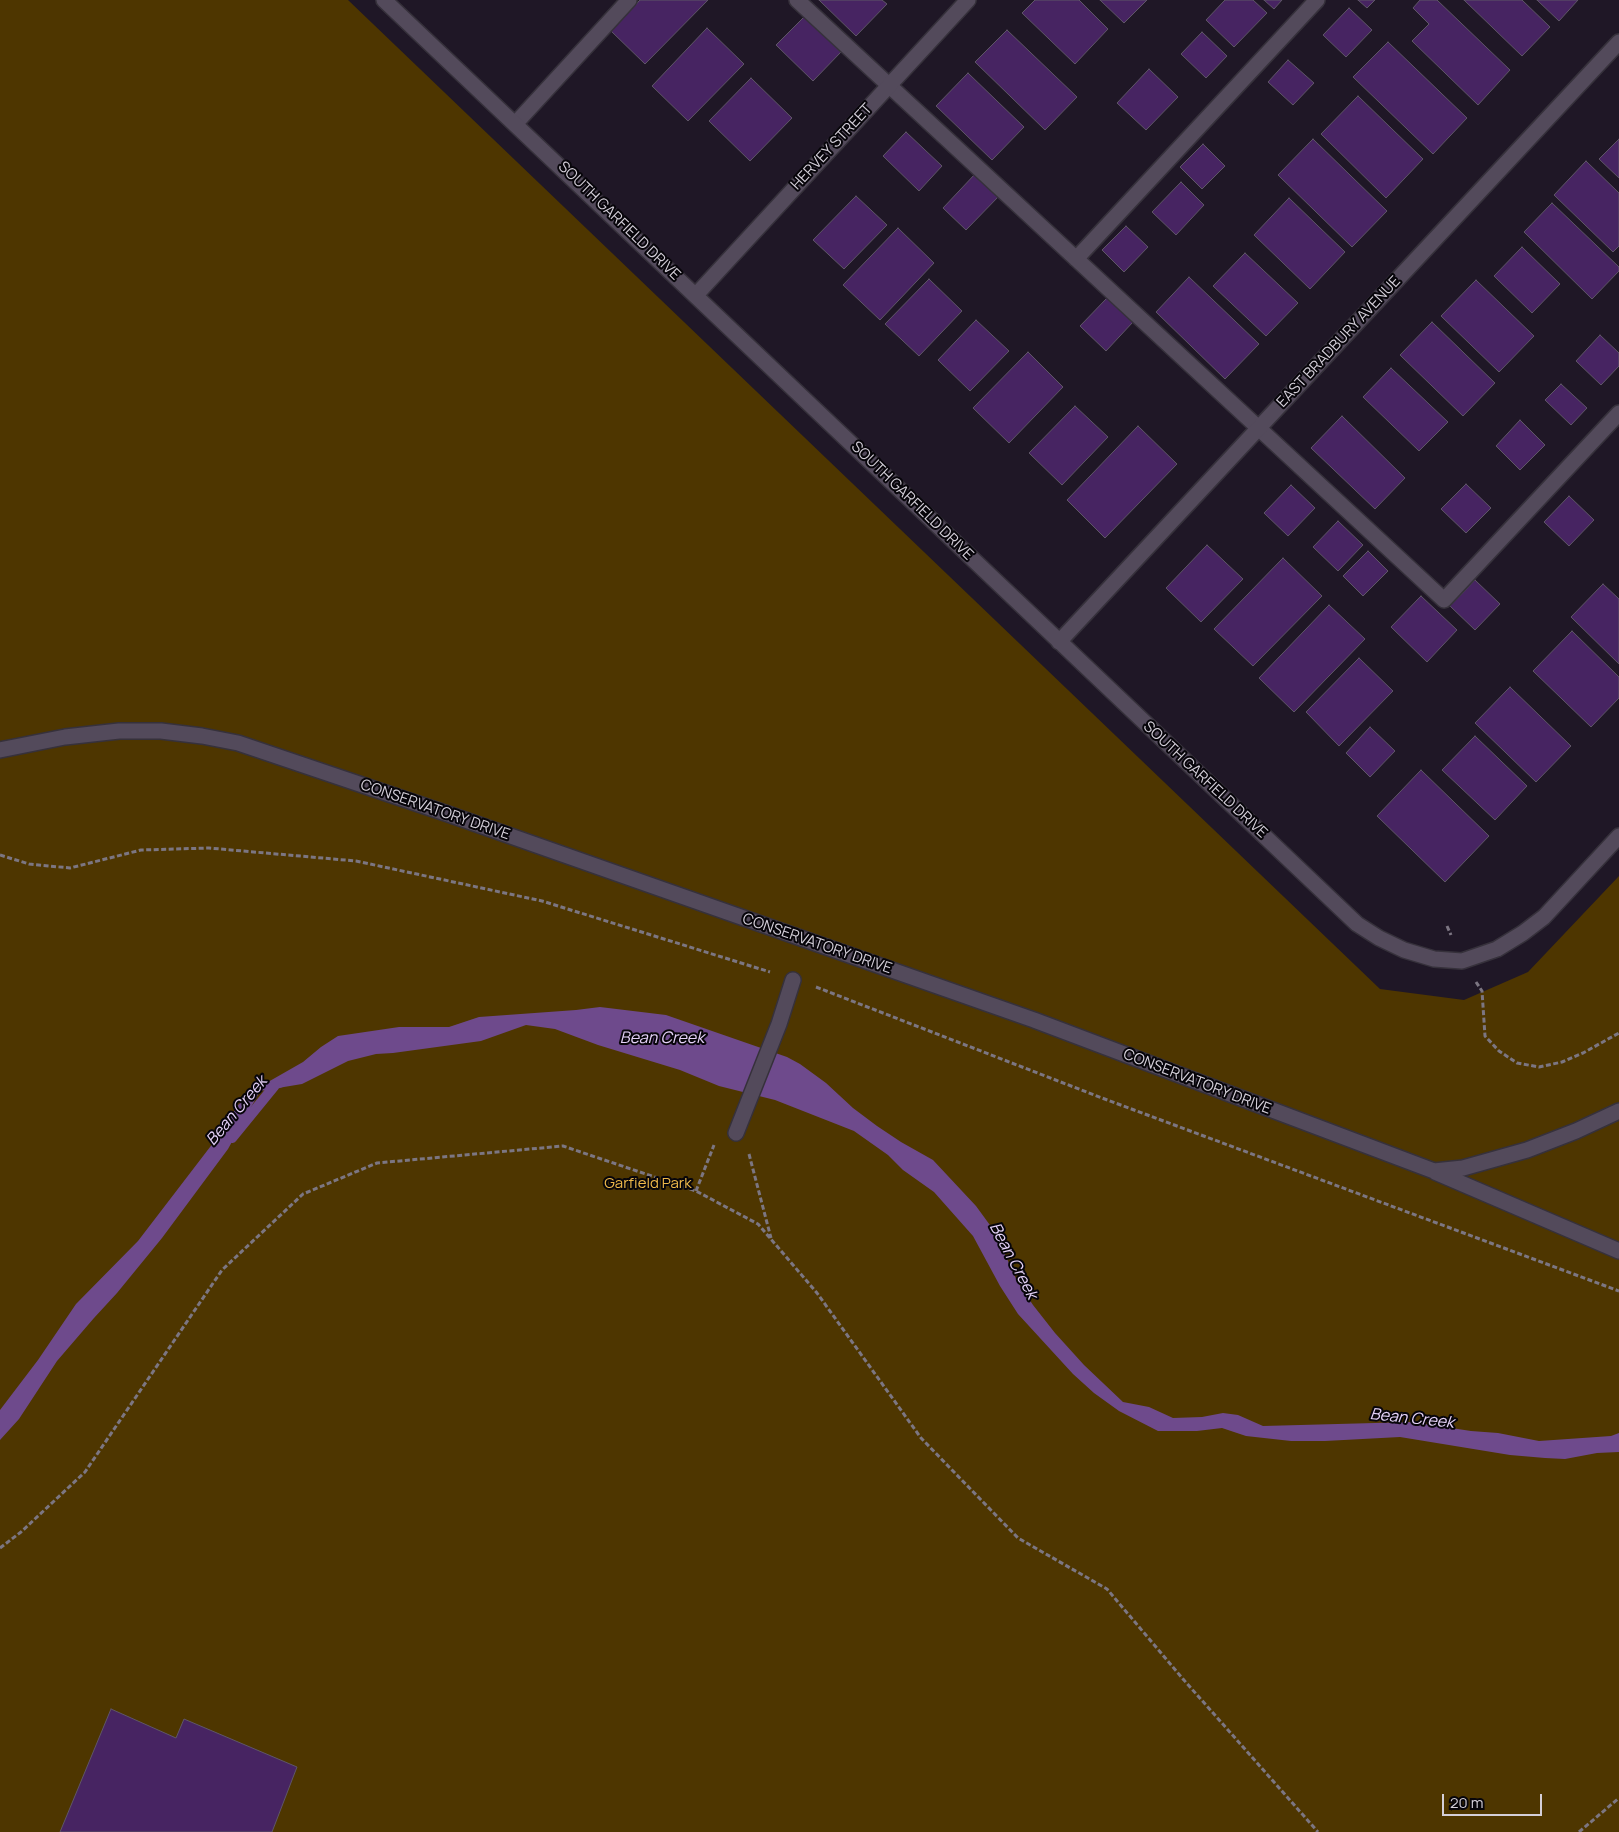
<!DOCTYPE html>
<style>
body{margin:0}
#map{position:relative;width:1619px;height:1832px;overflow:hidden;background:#1f1726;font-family:Manrope,sans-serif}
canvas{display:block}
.scale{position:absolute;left:1442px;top:1794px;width:100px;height:22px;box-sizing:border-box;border:2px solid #d4cfd9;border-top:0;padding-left:6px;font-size:15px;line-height:18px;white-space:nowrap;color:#d4cfd9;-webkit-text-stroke:4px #07050a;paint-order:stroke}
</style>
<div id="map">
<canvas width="1619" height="1832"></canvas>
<div class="scale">20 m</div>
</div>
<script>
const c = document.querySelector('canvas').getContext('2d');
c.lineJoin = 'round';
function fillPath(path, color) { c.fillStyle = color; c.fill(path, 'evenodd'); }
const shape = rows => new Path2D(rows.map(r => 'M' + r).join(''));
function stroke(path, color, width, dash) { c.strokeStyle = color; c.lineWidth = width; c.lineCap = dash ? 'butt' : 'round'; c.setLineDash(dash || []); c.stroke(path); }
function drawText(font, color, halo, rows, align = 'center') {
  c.font = font + ' Manrope,sans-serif'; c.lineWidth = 4; c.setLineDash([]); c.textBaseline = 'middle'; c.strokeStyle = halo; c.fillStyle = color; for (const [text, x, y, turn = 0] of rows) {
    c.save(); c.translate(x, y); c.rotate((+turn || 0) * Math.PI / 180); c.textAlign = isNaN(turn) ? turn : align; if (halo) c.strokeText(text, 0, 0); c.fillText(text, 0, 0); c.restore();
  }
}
fillPath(shape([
 [0,0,348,0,1380,989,1464,1000,1528,972,1619,876,1619,1832,0,1832]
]), '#4e3600');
fillPath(shape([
 [600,1007,666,1015,787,1057,800,1064,826,1083,853,1108,877,1126,901,1142,933,1160,976,1206,995,1232,1017,1281,1033,1305,1055,1333,1084,1365,1123,1402,1149,1407,1173,1418,1202,1417,1223,1413,1238,1415,1263,1426,1412,1422,1471,1431,1498,1433,1539,1441,1611,1436,1619,1433,1619,1452,1597,1453,1565,1459,1545,1458,1510,1455,1400,1437,1325,1441,1291,1441,1246,1436,1222,1428,1197,1431,1158,1431,1119,1411,1094,1393,1073,1374,1018,1314,1000,1286,973,1236,934,1192,903,1170,888,1155,854,1131,775,1100,719,1086,680,1070,598,1045,555,1029,526,1025,481,1041,393,1053,376,1054,348,1061,302,1084,260,1091,228,1149,162,1238,117,1293,94,1318,57,1361,19,1419,0,1440,0,1410,38,1360,76,1304,138,1241,220,1134,238,1105,261,1086,303,1062,321,1047,338,1036,399,1027,449,1027,479,1017,576,1010]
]), '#6e4a8c');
stroke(shape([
 [232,1138,276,1084,282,1082]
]), '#6e4a8c', 10);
const building = shape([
 [640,0,708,0,645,64,611,31,640,0],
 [819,0,882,0,887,4,856,36,819,0],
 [1035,0,1079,0,1108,29,1075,64,1022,13,1035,0],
 [1100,0,1147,0,1124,23,1100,0],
 [1225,0,1253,0,1267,13,1234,47,1206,20,1225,0],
 [1264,0,1282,0,1274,9,1264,0],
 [1358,0,1375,0,1367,8,1358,0],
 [1420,0,1437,0,1510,70,1478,105,1412,41,1429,24,1413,8,1420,0],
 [1464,0,1522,0,1550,27,1522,56,1464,0],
 [1537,0,1578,0,1559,21,1537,0],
 [1349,8,1372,30,1346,57,1323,35,1349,8],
 [804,17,841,52,813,81,776,45,804,17],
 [707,28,744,64,688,121,652,86,707,28],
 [1007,30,1077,97,1045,130,975,62,1007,30],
 [1202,32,1227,56,1206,78,1181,54,1202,32],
 [1388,42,1467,118,1433,154,1353,77,1388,42],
 [1288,60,1314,83,1293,105,1268,82,1288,60],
 [1149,69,1178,97,1146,130,1117,103,1149,69],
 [968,73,1024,127,992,160,936,106,968,73],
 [751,78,792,118,750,161,709,121,751,78],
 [1358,96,1423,159,1386,198,1321,134,1358,96],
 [906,132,942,166,919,191,883,156,906,132],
 [1313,139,1387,211,1352,247,1278,175,1313,139],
 [1619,139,1619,178,1599,159,1619,139],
 [1203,144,1225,166,1202,189,1180,167,1203,144],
 [1586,161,1619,193,1619,246,1613,252,1554,195,1586,161],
 [976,173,1000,195,966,230,943,208,976,173],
 [1181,182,1204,205,1176,235,1152,212,1181,182],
 [856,196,887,225,844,269,813,240,856,196],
 [1289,198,1345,252,1310,289,1254,235,1289,198],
 [1552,203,1619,267,1619,271,1592,299,1524,232,1552,203],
 [1126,226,1148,247,1124,272,1102,250,1126,226],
 [898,228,934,263,880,320,843,285,898,228],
 [1522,247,1560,284,1532,313,1494,276,1522,247],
 [1245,253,1298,303,1266,336,1213,286,1245,253],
 [1189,277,1259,344,1225,379,1156,312,1189,277],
 [929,279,962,311,919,356,885,324,929,279],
 [1476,280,1534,336,1499,372,1441,316,1476,280],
 [1107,298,1133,322,1106,351,1080,326,1107,298],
 [976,320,1009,351,970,391,938,360,976,320],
 [1432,322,1495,383,1463,416,1400,355,1432,322],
 [1600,335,1619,353,1619,366,1601,385,1576,361,1600,335],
 [1028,352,1063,387,1009,443,973,408,1028,352],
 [1391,368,1448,422,1419,451,1363,397,1391,368],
 [1561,384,1587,408,1571,425,1545,400,1561,384],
 [1075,406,1108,437,1062,485,1029,453,1075,406],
 [1342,416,1405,478,1375,509,1311,448,1342,416],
 [1520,420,1545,445,1520,470,1496,446,1520,420],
 [1138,426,1177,464,1105,538,1067,500,1138,426],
 [1466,484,1491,508,1466,533,1441,509,1466,484],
 [1291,485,1315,508,1288,536,1264,513,1291,485],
 [1569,496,1594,520,1569,546,1544,522,1569,496],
 [1338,521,1363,545,1338,571,1313,547,1338,521],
 [1207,545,1243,579,1201,622,1166,588,1207,545],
 [1368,551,1388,571,1363,596,1343,576,1368,551],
 [1283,558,1322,596,1253,666,1214,629,1283,558],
 [1475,580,1500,604,1475,630,1450,606,1475,580],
 [1603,584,1619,599,1619,664,1571,617,1603,584],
 [1421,596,1457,630,1427,662,1391,627,1421,596],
 [1329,605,1365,639,1294,712,1259,678,1329,605],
 [1572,631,1619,677,1619,698,1591,727,1533,671,1572,631],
 [1359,658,1393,691,1339,746,1306,712,1359,658],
 [1510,687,1571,746,1536,782,1475,723,1510,687],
 [1370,727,1395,751,1370,777,1346,753,1370,727],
 [1475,736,1527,786,1495,820,1442,770,1475,736],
 [1421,770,1489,836,1445,882,1377,816,1421,770],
 [111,1709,176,1738,184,1719,297,1767,272,1832,60,1832,111,1709]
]);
fillPath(building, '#472462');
stroke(building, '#5f5667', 1);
const lane = shape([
 [797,0,1444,600,1619,413],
 [516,123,629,0],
 [1076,259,1317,0]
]);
const street = shape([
 [384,0,1357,924,1379,938,1404,950,1434,959,1462,961,1497,949,1523,933,1544,917,1619,836],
 [696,295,968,0],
 [1059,642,1619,42],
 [0,750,65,737,119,731,161,731,202,736,238,743,448,814,1034,1020,1434,1171,1463,1168,1527,1150,1576,1131,1619,1111],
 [736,1133,779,1024,793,980],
 [1435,1172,1619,1251]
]);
stroke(lane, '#36313b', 18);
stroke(street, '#36313b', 18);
stroke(shape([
 [0,855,29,864,70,868,141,850,209,848,356,861,542,901,770,972],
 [1447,926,1451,935],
 [1476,982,1482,991,1485,1036,1499,1051,1517,1063,1539,1067,1562,1062,1583,1053,1619,1033],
 [816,987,1102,1098,1619,1291],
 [749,1154,771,1238],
 [696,1191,714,1145],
 [0,1548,21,1532,85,1472,222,1270,303,1194,377,1163,563,1146,696,1191,758,1224,817,1293,921,1438,1018,1538,1107,1589,1183,1679,1318,1832],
 [1579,1832,1619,1798]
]), '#7c7682', 3, [5, 2.5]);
stroke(lane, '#534a5b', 15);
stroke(street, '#534a5b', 15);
drawText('15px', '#d4cfd9', '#07050a', [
 ["HERVEY STREET",832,147,-47],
 ["SOUTH GARFIELD DRIVE",619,221,44],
 ["EAST BRADBURY AVENUE",1339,342,-47],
 ["SOUTH GARFIELD DRIVE",912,501,44],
 ["SOUTH GARFIELD DRIVE",1205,780,43],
 ["CONSERVATORY DRIVE",435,810,19],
 ["CONSERVATORY DRIVE",817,944,19],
 ["CONSERVATORY DRIVE",1197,1082,21]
]);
drawText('15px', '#efb94a', '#07050a', [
 ["Garfield Park",648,1184]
]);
drawText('italic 16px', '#e5d2f8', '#07050a', [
 ["Bean Creek",662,1039],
 ["Bean Creek",237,1111,-50],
 ["Bean Creek",1013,1261,62],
 ["Bean Creek",1412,1419,6]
]);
</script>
